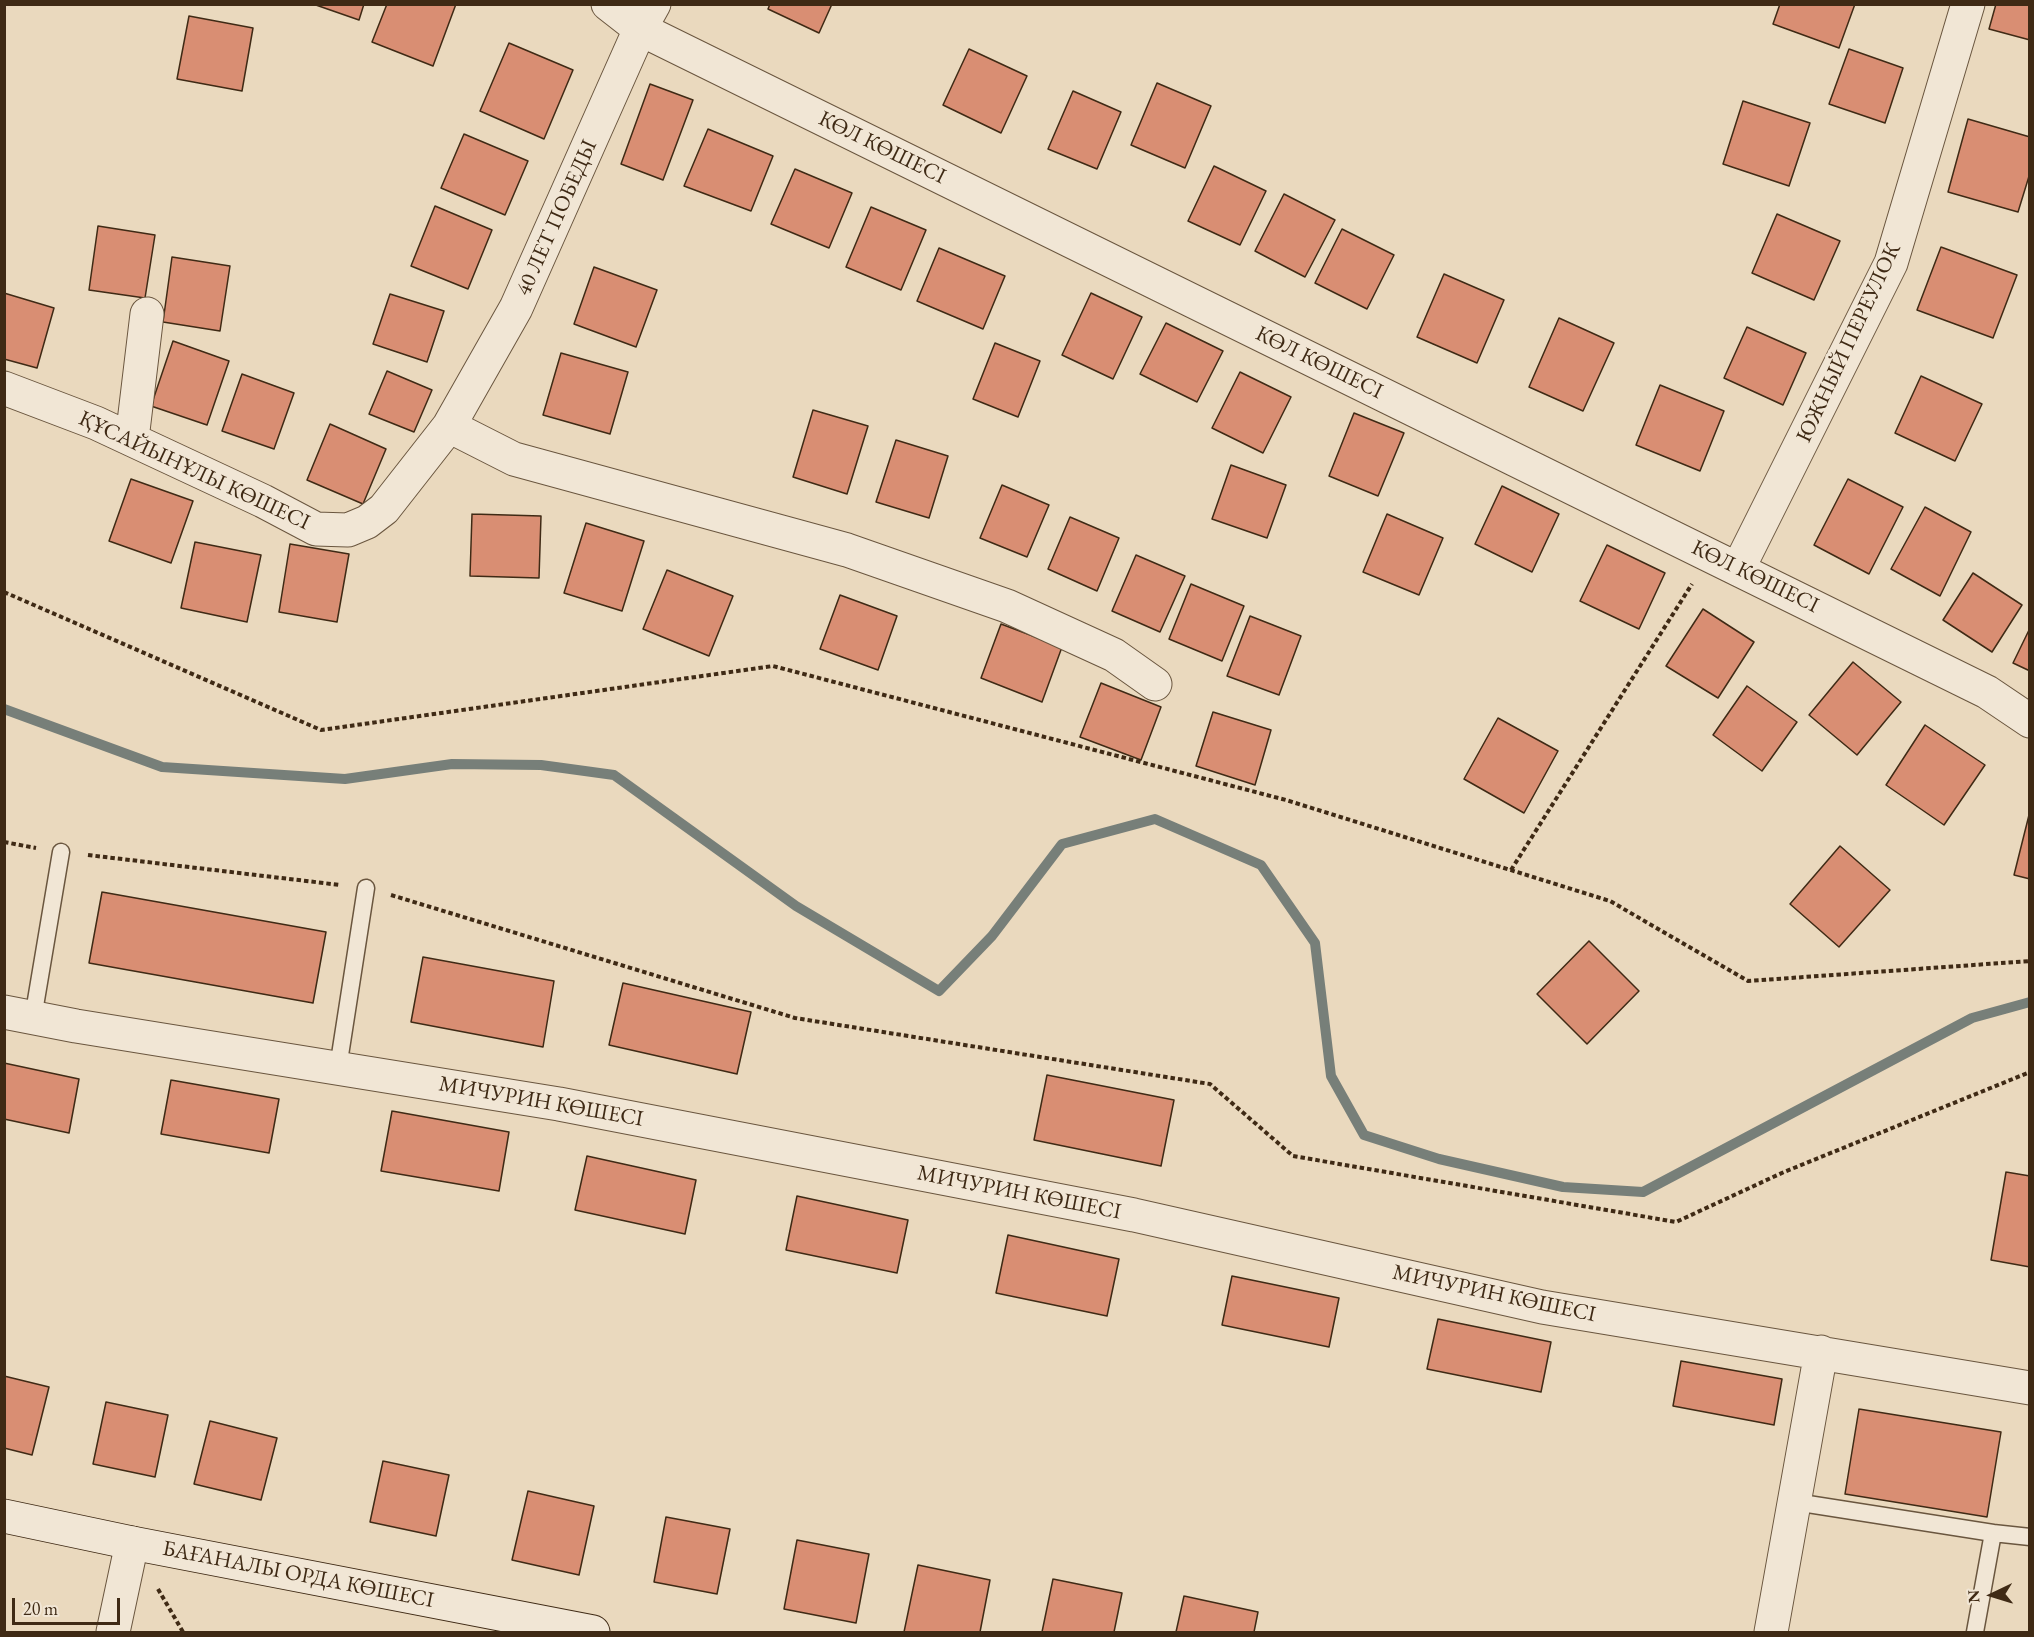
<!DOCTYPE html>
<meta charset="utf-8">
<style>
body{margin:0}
#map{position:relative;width:2034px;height:1637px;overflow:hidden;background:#ead9be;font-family:"EB Garamond",serif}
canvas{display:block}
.frame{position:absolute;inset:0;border:6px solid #3f2a15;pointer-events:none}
.north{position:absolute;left:1962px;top:1565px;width:60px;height:60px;-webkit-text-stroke:4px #f1e6d5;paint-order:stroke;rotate:266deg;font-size:16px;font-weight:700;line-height:24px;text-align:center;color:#3f2a15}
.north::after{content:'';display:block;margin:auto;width:21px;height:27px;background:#3f2a15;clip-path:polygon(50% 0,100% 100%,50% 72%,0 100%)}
.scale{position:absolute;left:12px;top:1598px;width:108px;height:27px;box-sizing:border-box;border:3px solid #3f2a15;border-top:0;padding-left:8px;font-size:18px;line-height:21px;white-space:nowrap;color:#3f2a15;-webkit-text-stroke:4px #f1e6d5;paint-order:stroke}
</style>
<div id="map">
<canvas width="2034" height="1637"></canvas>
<div class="frame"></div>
<div class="north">N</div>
<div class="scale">20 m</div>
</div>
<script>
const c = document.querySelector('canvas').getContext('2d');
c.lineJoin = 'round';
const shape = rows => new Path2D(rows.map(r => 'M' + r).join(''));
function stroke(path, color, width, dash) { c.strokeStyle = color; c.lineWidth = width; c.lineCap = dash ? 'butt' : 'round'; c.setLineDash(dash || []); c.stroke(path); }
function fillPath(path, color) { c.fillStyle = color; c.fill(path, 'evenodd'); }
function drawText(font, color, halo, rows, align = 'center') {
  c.font = font + ' "EB Garamond",serif'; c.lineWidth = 6; c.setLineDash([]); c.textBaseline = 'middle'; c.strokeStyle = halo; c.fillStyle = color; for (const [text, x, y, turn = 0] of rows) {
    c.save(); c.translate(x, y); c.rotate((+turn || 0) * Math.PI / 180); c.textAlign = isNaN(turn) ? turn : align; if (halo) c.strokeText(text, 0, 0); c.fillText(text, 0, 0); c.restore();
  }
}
stroke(shape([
 [4,709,162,767,345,779,452,764,541,765,614,775,796,906,939,991,992,936,1062,844,1155,819,1261,865,1315,943,1331,1076,1364,1135,1439,1159,1563,1187,1643,1192,1972,1018,2030,1002]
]), '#777f79', 10);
const building = shape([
 [313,4,364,4,359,20,313,4],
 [387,4,456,4,433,66,372,42,387,4],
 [770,4,832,4,819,33,768,9,770,4],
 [1780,4,1855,4,1839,48,1773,24,1780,4],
 [1996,4,2030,4,2030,40,1989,29,1996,4],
 [189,16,253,28,242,91,177,79,189,16],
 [509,43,573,70,544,139,480,111,509,43],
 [969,49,1027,76,1001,133,943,105,969,49],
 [1849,49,1903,68,1885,123,1829,104,1849,49],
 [1157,83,1211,106,1185,168,1131,145,1157,83],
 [650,84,693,100,663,180,621,164,650,84],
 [1073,91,1121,112,1097,169,1048,149,1073,91],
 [1743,101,1810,123,1789,186,1723,164,1743,101],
 [1968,119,2030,137,2030,173,2018,212,1948,192,1968,119],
 [708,129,773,156,751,211,684,186,708,129],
 [464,134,528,161,505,215,441,188,464,134],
 [1214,166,1266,191,1240,245,1188,221,1214,166],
 [795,169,852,193,829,248,771,224,795,169],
 [1284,194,1335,220,1305,277,1255,251,1284,194],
 [435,206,492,230,468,289,411,266,435,206],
 [871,207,926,230,901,290,846,267,871,207],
 [1777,214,1840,241,1814,300,1752,273,1777,214],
 [98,226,155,235,145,298,89,290,98,226],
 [1342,229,1394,255,1367,309,1315,283,1342,229],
 [1941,247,2017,275,1993,338,1917,310,1941,247],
 [939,248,1005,276,983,329,917,301,939,248],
 [172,257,230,266,220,331,163,322,172,257],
 [594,267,657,290,636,347,574,324,594,267],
 [1444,274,1504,300,1477,363,1417,337,1444,274],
 [4,293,54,308,37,368,4,359,4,293],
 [1091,293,1142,317,1113,379,1062,355,1091,293],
 [390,294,444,311,427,362,373,344,390,294],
 [1559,318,1614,343,1583,411,1529,387,1559,318],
 [1166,323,1223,351,1197,402,1140,374,1166,323],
 [1747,327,1806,353,1783,405,1724,378,1747,327],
 [173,341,229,361,207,425,151,406,173,341],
 [995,343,1040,361,1018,417,973,399,995,343],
 [561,353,628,372,610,434,543,415,561,353],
 [387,371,432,390,414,432,369,414,387,371],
 [1240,372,1291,397,1263,453,1212,428,1240,372],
 [242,374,294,393,274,449,222,431,242,374],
 [1921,376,1982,404,1955,461,1895,433,1921,376],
 [1660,385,1724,411,1700,471,1636,445,1660,385],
 [813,410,868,426,847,494,793,477,813,410],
 [1354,413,1404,433,1378,496,1329,476,1354,413],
 [330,424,386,449,363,504,307,480,330,424],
 [896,440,948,456,929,518,876,502,896,440],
 [1231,465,1286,485,1267,538,1212,519,1231,465],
 [131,479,193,501,171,563,109,541,131,479],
 [1848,479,1903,507,1869,574,1814,545,1848,479],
 [1002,485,1049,505,1027,557,980,538,1002,485],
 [1502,486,1559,514,1532,572,1475,544,1502,486],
 [1925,507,1971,532,1940,596,1891,569,1925,507],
 [472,514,541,516,539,578,470,576,472,514],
 [1387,514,1443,538,1419,595,1363,572,1387,514],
 [1070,517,1119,538,1097,591,1048,569,1070,517],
 [586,523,644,541,622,611,564,593,586,523],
 [195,542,261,555,247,622,181,608,195,542],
 [290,544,349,554,337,622,279,612,290,544],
 [1607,545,1665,573,1639,629,1580,601,1607,545],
 [1136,555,1185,576,1160,632,1112,611,1136,555],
 [667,570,733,596,709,656,643,629,667,570],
 [1973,573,2022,605,1992,652,1943,620,1973,573],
 [1191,584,1244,606,1222,661,1169,639,1191,584],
 [840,595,897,616,878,670,820,649,840,595],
 [1703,609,1754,642,1718,698,1666,666,1703,609],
 [1250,616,1301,636,1279,695,1227,676,1250,616],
 [1001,624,1062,647,1042,702,981,678,1001,624],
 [2030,628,2030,671,2013,663,2030,628],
 [1853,662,1901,702,1857,755,1809,715,1853,662],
 [1101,683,1161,707,1141,760,1080,737,1101,683],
 [1747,686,1797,722,1762,771,1713,735,1747,686],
 [1213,712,1271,730,1255,785,1196,766,1213,712],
 [1498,718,1558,751,1524,813,1464,779,1498,718],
 [1925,725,1985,765,1944,825,1886,785,1925,725],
 [2030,811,2030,879,2014,875,2030,811],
 [1840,846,1890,890,1839,947,1790,904,1840,846],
 [102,892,326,932,313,1003,89,963,102,892],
 [1589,941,1639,991,1587,1044,1537,994,1589,941],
 [423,957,554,981,543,1047,411,1022,423,957],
 [623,983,751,1012,737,1074,609,1045,623,983],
 [4,1063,79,1079,69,1133,4,1119,4,1063],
 [1047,1075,1174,1100,1161,1166,1034,1140,1047,1075],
 [171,1080,279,1099,269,1153,161,1134,171,1080],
 [392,1111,509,1132,499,1191,381,1171,392,1111],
 [587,1156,696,1180,685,1234,575,1210,587,1156],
 [2006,1172,2030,1176,2030,1267,1991,1260,2006,1172],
 [797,1196,908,1220,897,1273,786,1250,797,1196],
 [1008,1235,1119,1259,1107,1316,996,1293,1008,1235],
 [1232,1276,1339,1298,1329,1347,1222,1325,1232,1276],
 [1438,1319,1551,1342,1541,1392,1427,1369,1438,1319],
 [1681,1361,1782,1379,1774,1425,1673,1406,1681,1361],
 [4,1376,49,1387,32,1455,4,1448,4,1376],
 [106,1402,168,1415,155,1477,93,1464,106,1402],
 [1859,1409,2001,1432,1987,1517,1845,1494,1859,1409],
 [210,1421,277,1438,261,1500,194,1484,210,1421],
 [383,1461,449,1475,436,1536,370,1522,383,1461],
 [528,1491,594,1506,579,1575,512,1560,528,1491],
 [666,1517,730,1529,717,1594,654,1582,666,1517],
 [797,1540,869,1554,856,1623,784,1609,797,1540],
 [918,1565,990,1580,980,1632,904,1632,918,1565],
 [1053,1579,1122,1593,1114,1632,1042,1632,1053,1579],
 [1184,1596,1258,1612,1254,1632,1176,1632,1184,1596]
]);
fillPath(building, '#d98e73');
stroke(building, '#3f2a15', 1.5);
const lane = shape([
 [33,1018,61,852],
 [338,1068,366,888],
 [1795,1502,1993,1533],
 [1975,1632,1993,1533,2030,1537]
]);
const street = shape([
 [608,4,640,29,1987,692,2030,721],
 [4,388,96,423,263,501,316,529,348,530,367,522,384,509,449,426,516,308,640,29,654,4],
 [449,426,514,459,847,550,1007,606,1114,655,1155,684],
 [132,439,147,314],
 [1738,569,1891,263,1968,4],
 [4,1012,76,1026,559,1104,1134,1215,1542,1307,2030,1388],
 [113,1632,132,1543],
 [1771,1632,1821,1352]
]);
const secondary = shape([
 [4,1516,132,1543,593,1632]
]);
stroke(lane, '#6a563f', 19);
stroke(street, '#6a563f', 35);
stroke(secondary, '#3f2a15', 35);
stroke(shape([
 [4,592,321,730,773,666,1286,800,1610,901,1748,981,2030,961],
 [4,842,36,848],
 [88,855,340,885],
 [1511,870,1692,584],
 [391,895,795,1018,1210,1084,1293,1156,1676,1222,1784,1172,2030,1072],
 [158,1589,183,1632]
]), '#3f2a15', 4, [4.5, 3]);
stroke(lane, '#f1e6d5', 16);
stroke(street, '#f1e6d5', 33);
stroke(secondary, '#f1e6d5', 33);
drawText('22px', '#3f2a15', '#f1e6d5', [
 ["КӨЛ КӨШЕСІ",882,148,26],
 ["40 ЛЕТ ПОБЕДЫ",557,218,-66],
 ["ЮЖНЫЙ ПЕРЕУЛОК",1849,343,-65],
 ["КӨЛ КӨШЕСІ",1319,363,26],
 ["ҚҰСАЙЫНҰЛЫ КӨШЕСІ",194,471,25],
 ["КӨЛ КӨШЕСІ",1755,577,26],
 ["МИЧУРИН КӨШЕСІ",541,1102,10],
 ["МИЧУРИН КӨШЕСІ",1019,1193,11],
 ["МИЧУРИН КӨШЕСІ",1494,1294,12],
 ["БАҒАНАЛЫ ОРДА КӨШЕСІ",298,1575,11]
]);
</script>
